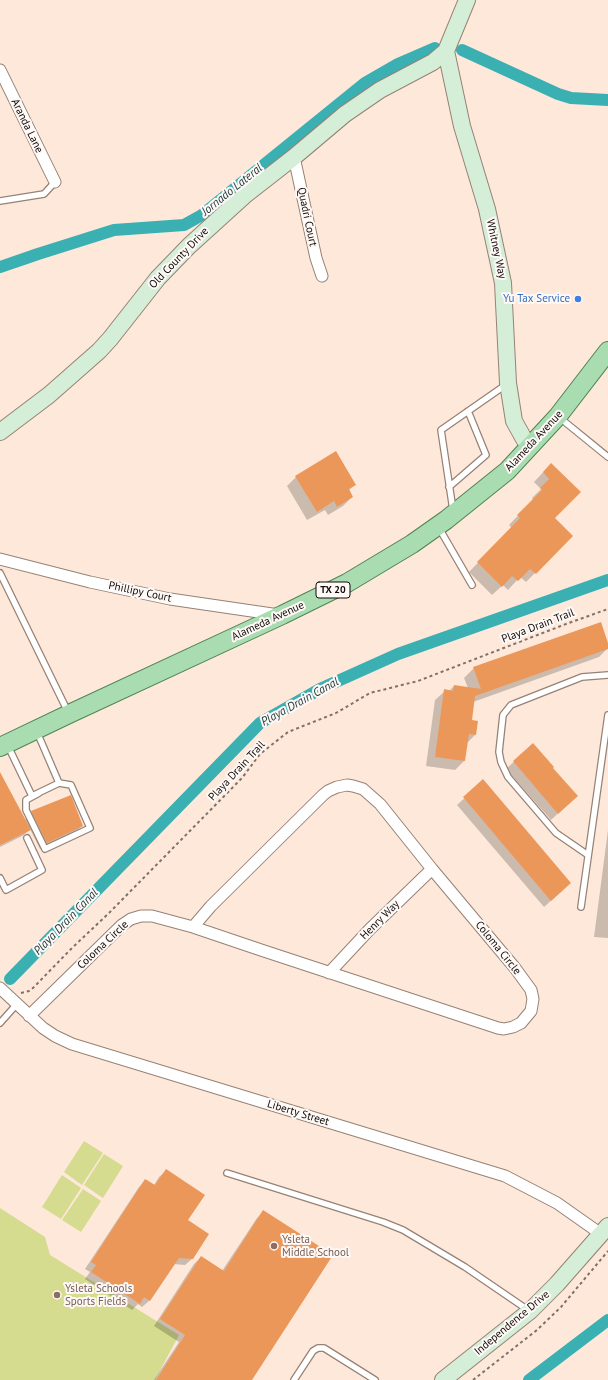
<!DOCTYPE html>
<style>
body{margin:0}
canvas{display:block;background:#fee8da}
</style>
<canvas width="608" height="1380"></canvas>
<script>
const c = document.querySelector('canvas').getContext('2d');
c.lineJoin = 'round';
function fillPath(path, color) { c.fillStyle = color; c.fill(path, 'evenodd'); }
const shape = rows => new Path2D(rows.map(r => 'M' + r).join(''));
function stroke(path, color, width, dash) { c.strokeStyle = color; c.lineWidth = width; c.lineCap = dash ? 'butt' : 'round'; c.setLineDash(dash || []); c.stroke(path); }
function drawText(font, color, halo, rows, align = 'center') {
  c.font = font + ' "PT Sans",sans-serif'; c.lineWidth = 4; c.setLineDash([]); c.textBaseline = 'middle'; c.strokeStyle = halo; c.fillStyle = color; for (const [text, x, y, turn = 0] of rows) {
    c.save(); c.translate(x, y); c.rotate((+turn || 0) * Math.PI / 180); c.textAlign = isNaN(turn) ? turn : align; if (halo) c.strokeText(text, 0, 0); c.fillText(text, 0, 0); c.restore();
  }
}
fillPath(shape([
 [84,1141,103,1153,82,1185,64,1172],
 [104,1154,123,1166,103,1198,84,1185],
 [62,1175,81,1188,61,1219,42,1207],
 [83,1189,101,1201,81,1232,62,1220],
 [0,1208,45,1237,50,1255,179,1335,155,1380,0,1380]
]), '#d5db8f');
fillPath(shape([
 [551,464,554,518,572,536,526,582,520,577,508,590,503,585,492,595,469,572,512,528,509,525,533,500,532,498,541,489,534,482],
 [296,477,355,484,348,491,352,497,343,506,328,515,325,510,307,520,287,486],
 [608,646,608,648,599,657,473,702,470,721,475,735,467,743,464,761,455,770,426,766,435,700,445,691,449,691,454,686,468,688,464,678,474,668],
 [533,744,552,768,570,802,551,820,506,769],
 [483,781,563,890,544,907,457,805],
 [0,787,25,820,32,812,82,826,75,833,40,849,30,829,24,835,0,847],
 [608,830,608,938,594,937],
 [166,1171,187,1221,193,1258,185,1265,173,1264,149,1301,142,1307,138,1304,132,1310,85,1279,90,1272,85,1269,139,1187,146,1180,154,1185,159,1177],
 [264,1211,251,1380,154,1380,179,1342,154,1326,194,1264,201,1257,222,1271,257,1218]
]), '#0003');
stroke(shape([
 [462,50,558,94,571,98,608,100],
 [0,267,38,254,114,230,184,225,202,215,365,83,398,64,435,48],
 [10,979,260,723,320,689,398,654,608,580],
 [529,1380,608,1320]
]), '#3ab0b2', 12);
fillPath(shape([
 [336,451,356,485,349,489,353,497,337,507,334,501,317,512,295,476],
 [551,463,581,492,555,518,573,536,536,574,530,569,518,581,512,576,502,587,477,562,520,518,517,515,542,490,540,488,549,479,543,472],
 [601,622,608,643,608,649,475,696,472,720,478,721,476,735,469,734,465,761,435,757,444,689,453,691,454,685,481,689,473,667],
 [533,743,554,767,553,768,578,796,558,814,513,761],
 [0,772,31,830,0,845],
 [483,779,571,883,551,901,463,797],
 [71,795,83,826,47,843,31,811],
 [166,1169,205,1195,188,1220,209,1234,193,1259,179,1258,150,1301,144,1297,140,1304,91,1272,96,1265,91,1262,145,1179,155,1185],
 [263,1210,333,1255,252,1380,156,1380,185,1335,160,1319,201,1256,224,1271]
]), '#ec975a');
const lane = shape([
 [0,201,44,194,55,182],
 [560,418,608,457],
 [449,487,486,455,468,411],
 [453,510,441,430,507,384],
 [439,528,472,585],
 [0,573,68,712],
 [8,746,32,796,59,783,37,732],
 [39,793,26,800,26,810,45,849,90,828,71,785,59,783],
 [588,855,556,833,508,777,501,762,499,752,503,715,511,705,582,677,608,675],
 [0,878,6,890,42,870,27,838],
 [581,907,608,715],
 [0,1023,17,1004],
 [227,1173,383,1222,403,1230,465,1267,528,1310],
 [294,1380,313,1351,318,1348,324,1348,375,1380]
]);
const street = shape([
 [0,70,55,182],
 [294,157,316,258,322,276],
 [0,559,90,582,170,599,279,615],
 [329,973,370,929,432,869],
 [0,988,43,1028,55,1036,72,1044,505,1176,557,1203,601,1234],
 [29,1016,122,925,131,919,141,916,152,916,193,927,261,950,498,1028,504,1029,513,1027,521,1023,531,1011,533,999,531,990,515,968,432,869,380,804,363,789,353,786,347,785,337,787,328,791,323,795,211,906,193,927]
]);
const secondary = shape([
 [446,51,462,126,487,209,503,283,508,383,514,421,524,439,531,446],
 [0,432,49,395,99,351,110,339,158,278,189,246,244,196,294,157,345,114,380,90,433,62,446,51,467,0],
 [443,1380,530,1311,557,1284,608,1226]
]);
const primary = shape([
 [0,747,69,714,282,615,347,583,412,544,446,520,507,471,558,416,608,351]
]);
stroke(lane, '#968275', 8);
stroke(street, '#968275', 13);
stroke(secondary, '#968275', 18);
stroke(primary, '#4f8453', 20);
stroke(shape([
 [21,993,29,991,33,988,72,948,109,913,242,778,260,754,288,732,336,713,370,693,418,681,566,624,608,609],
 [473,1380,537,1330,561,1307,608,1251]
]), '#7f7168', 2, [3, 3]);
stroke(lane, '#fff', 5.5);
stroke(street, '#fff', 11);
stroke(secondary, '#d4eed8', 16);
stroke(primary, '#aadcb1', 18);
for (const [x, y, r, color] of [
 [578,299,4,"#3f7fe0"],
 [274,1246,4,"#8d6e63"],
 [57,1295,4,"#8d6e63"]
]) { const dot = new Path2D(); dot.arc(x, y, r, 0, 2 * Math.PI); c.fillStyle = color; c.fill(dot); stroke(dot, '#fef9f6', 1.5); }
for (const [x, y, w] of [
 [333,590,34]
]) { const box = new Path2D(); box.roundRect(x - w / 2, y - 8, w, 16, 3); c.fillStyle = '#fef9f6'; c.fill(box); stroke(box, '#110b06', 1); }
drawText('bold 10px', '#110b06', null, [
 ["TX 20",333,590]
]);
drawText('11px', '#110b06', '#fef9f6', [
 ["Aranda Lane",27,126,64],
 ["Quadri Court",307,217,78],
 ["Whitney Way",496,249,78],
 ["Old County Drive",179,258,-46],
 ["Alameda Avenue",534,441,-47],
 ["Phillipy Court",140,592,12],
 ["Alameda Avenue",268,621,-25],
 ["Playa Drain Trail",538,626,-21],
 ["Playa Drain Trail",237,771,-47],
 ["Henry Way",380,920,-45],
 ["Coloma Circle",103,945,-43],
 ["Coloma Circle",498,948,51],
 ["Liberty Street",298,1113,17],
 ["Independence Drive",512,1323,-40]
]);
drawText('11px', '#366cbe', '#fef9f6', [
 ["Yu Tax Service",570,299]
], 'right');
drawText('11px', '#785e54', '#fef9f6', [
 ["Ysleta",282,1240],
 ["Middle School",282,1253],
 ["Ysleta Schools",65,1289],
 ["Sports Fields",65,1302]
], 'left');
drawText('italic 12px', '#253e3f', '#fef9f6', [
 ["Jornado Lateral",232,190,-39],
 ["Playa Drain Canal",300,702,-29],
 ["Playa Drain Canal",66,922,-46]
]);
</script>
